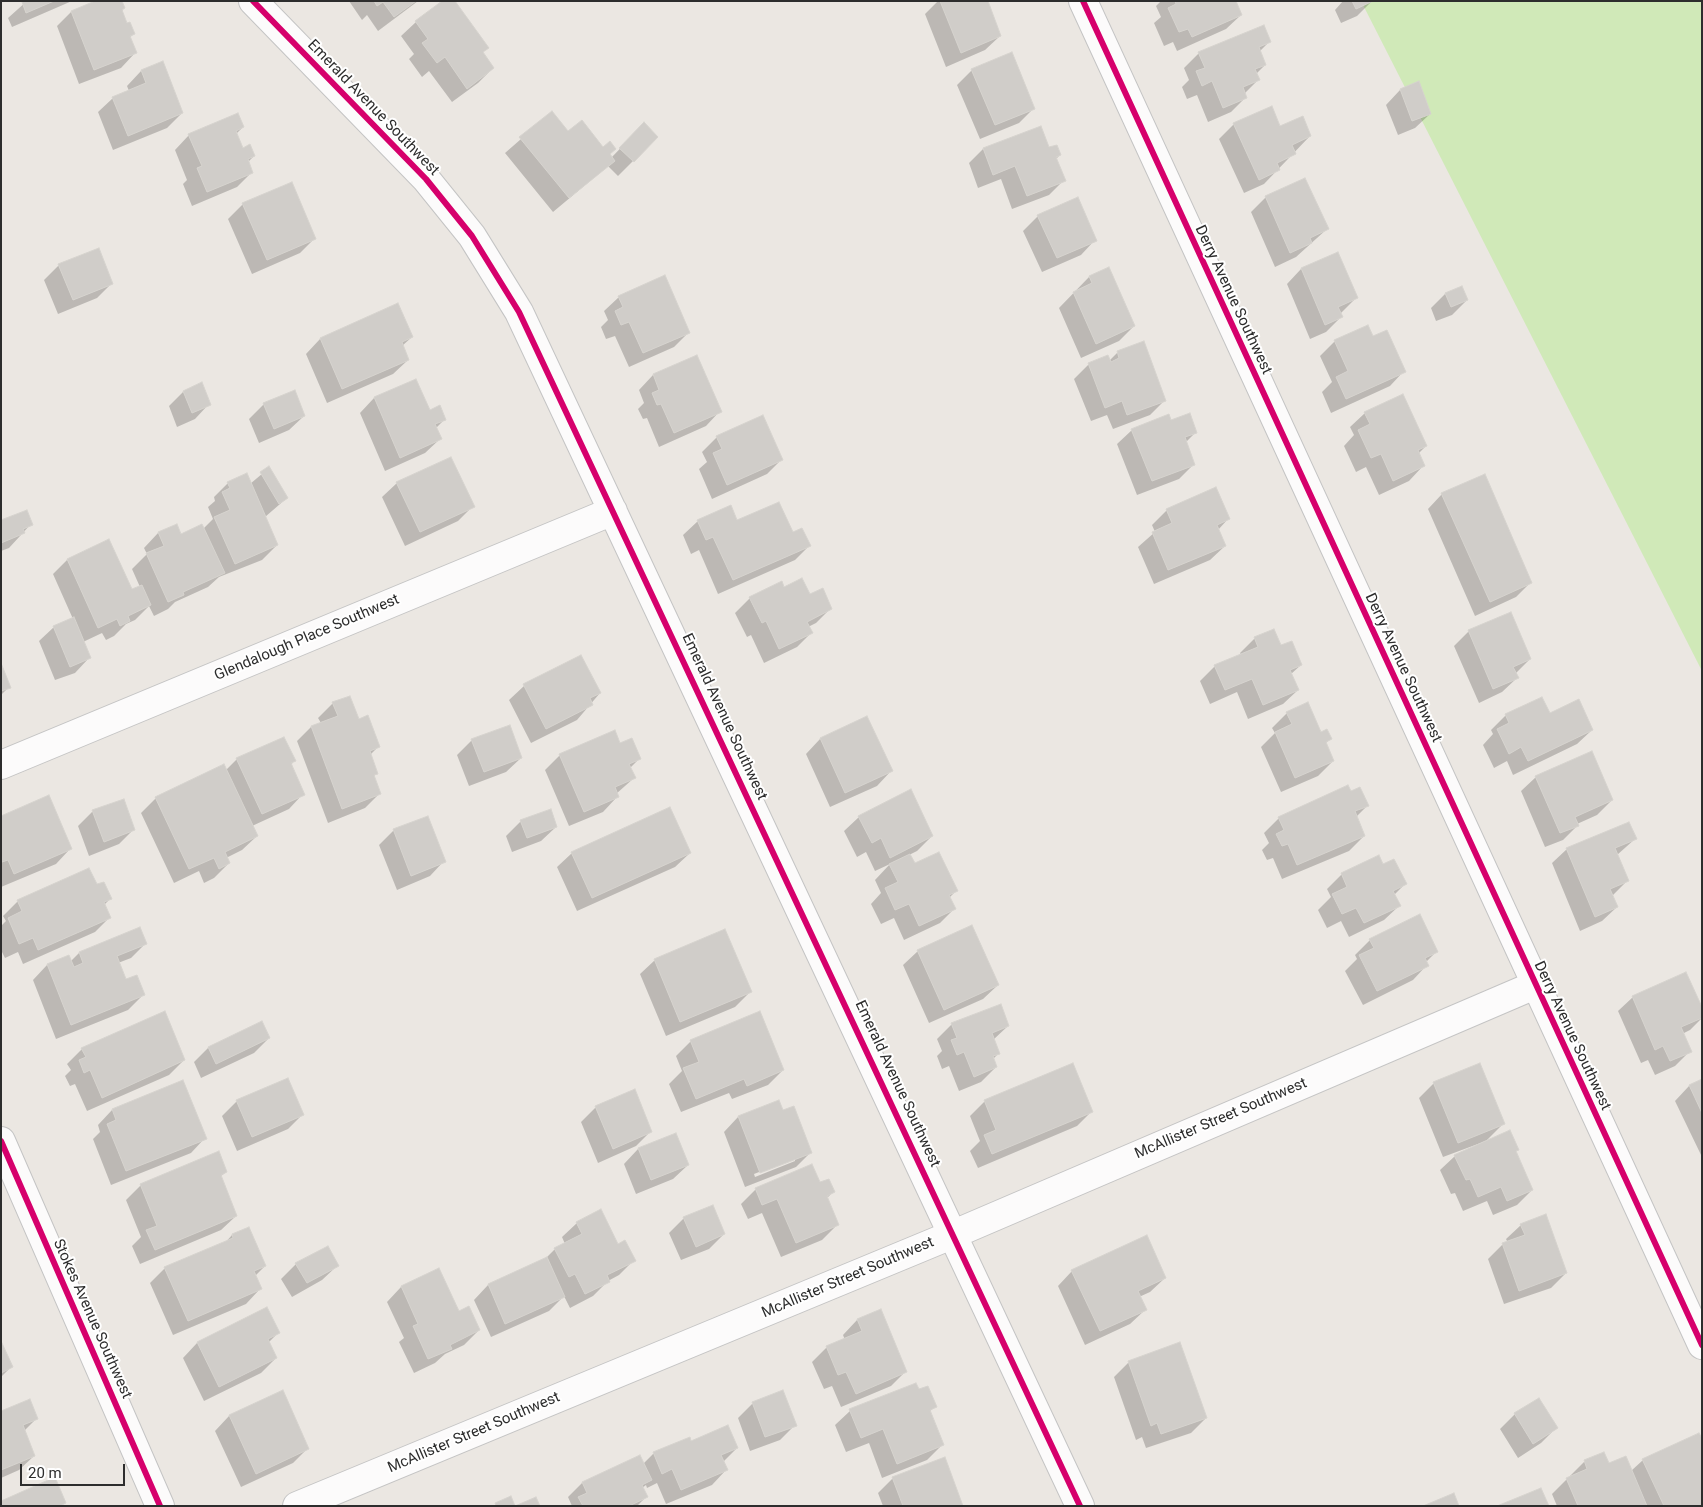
<!DOCTYPE html>
<style>
body{margin:0}
#map{position:relative;width:1703px;height:1507px;overflow:hidden;background:#ebe7e2;font-family:Roboto,sans-serif}
canvas{display:block}
.frame{position:absolute;inset:0;border:2px solid #2d2d2d;pointer-events:none}
.scale{position:absolute;left:20px;top:1464px;width:105px;height:22px;box-sizing:border-box;border:2px solid #2d2d2d;border-top:0;padding-left:6px;font-size:15px;line-height:18px;white-space:nowrap;color:#2d2d2d;-webkit-text-stroke:4px #fff;paint-order:stroke}
</style>
<div id="map">
<canvas width="1703" height="1507"></canvas>
<div class="frame"></div>
<div class="scale">20 m</div>
</div>
<script>
const c = document.querySelector('canvas').getContext('2d');
c.lineJoin = 'round';
function fillPath(path, color) { c.fillStyle = color; c.fill(path, 'evenodd'); }
const shape = rows => new Path2D(rows.map(r => 'M' + r).join(''));
function stroke(path, color, width, dash) { c.strokeStyle = color; c.lineWidth = width; c.lineCap = dash ? 'butt' : 'round'; c.setLineDash(dash || []); c.stroke(path); }
function drawText(font, color, halo, rows, align = 'center') {
  c.font = font + ' Roboto,sans-serif'; c.lineWidth = 4; c.setLineDash([]); c.textBaseline = 'middle'; c.strokeStyle = halo; c.fillStyle = color; for (const [text, x, y, turn = 0] of rows) {
    c.save(); c.translate(x, y); c.rotate((+turn || 0) * Math.PI / 180); c.textAlign = isNaN(turn) ? turn : align; if (halo) c.strokeText(text, 0, 0); c.fillText(text, 0, 0); c.restore();
  }
}
fillPath(shape([
 [1361,1,1702,1,1702,671]
]), '#d0e9b8');
fillPath(shape([
 [27,1,72,1,12,27,8,18],
 [120,1,126,24,134,34,129,38,135,53,121,68,79,84,57,26,71,12],
 [349,1,418,1,378,31,367,15,362,20],
 [938,1,986,1,1000,36,985,50,946,67,925,14],
 [1161,1,1235,1,1241,15,1226,29,1177,51,1173,42,1164,46,1154,23,1161,17,1156,6],
 [1343,1,1372,1,1357,16,1341,23,1335,10],
 [416,22,487,48,482,53,493,68,478,83,452,102,429,71,422,77,409,59,414,54,401,36],
 [1269,42,1259,52,1265,65,1256,74,1258,80,1244,94,1246,97,1231,112,1208,122,1197,95,1187,99,1182,87,1189,80,1184,68,1199,53],
 [972,70,1034,108,1019,123,980,139,957,85],
 [141,71,182,113,167,128,113,150,98,112,113,98,129,91,127,86],
 [1400,90,1430,114,1415,128,1398,135,1386,105],
 [552,112,568,133,611,158,644,124,657,137,618,176,608,166,553,212,505,153],
 [1234,124,1280,128,1310,136,1264,184,1244,193,1219,139],
 [243,127,236,134,242,149,254,156,248,162,252,172,237,187,192,206,183,184,187,180,175,150,189,135],
 [983,149,1048,149,1060,155,1056,159,1064,180,1049,195,1012,209,1001,179,978,188,969,163],
 [1266,197,1327,229,1296,257,1275,267,1251,212],
 [243,204,315,238,300,253,252,274,228,219],
 [1038,216,1095,240,1081,255,1042,272,1023,231],
 [1337,254,1356,298,1340,314,1341,317,1326,332,1310,339,1287,284,1301,269],
 [59,265,112,283,97,298,58,314,44,280],
 [1089,277,1134,326,1119,341,1081,358,1059,308],
 [1445,294,1467,300,1452,315,1436,321,1431,308],
 [619,297,689,332,674,347,629,367,615,336,606,339,601,327,608,320,604,311],
 [398,305,412,337,402,346,408,360,393,374,327,403,306,354,320,339],
 [1372,338,1404,371,1390,386,1331,413,1322,392,1332,382,1320,356,1335,341],
 [1118,352,1165,400,1150,415,1113,429,1107,415,1091,421,1074,379,1089,364,1109,361],
 [697,356,720,411,706,426,659,447,647,418,643,419,638,409,644,403,639,390,653,375],
 [415,380,429,411,445,419,435,429,440,439,425,453,385,471,360,413,374,398],
 [201,384,209,404,195,419,177,427,169,406,183,392],
 [264,404,304,416,289,430,259,443,249,419],
 [1365,413,1426,446,1418,454,1423,466,1409,481,1379,495,1366,467,1356,472,1344,446,1354,435,1350,427],
 [1132,430,1196,432,1185,443,1193,465,1179,479,1137,495,1117,444],
 [717,437,782,459,767,474,712,499,699,469,707,462,702,452],
 [269,468,287,498,265,517,277,545,262,560,219,577,208,587,175,602,168,609,154,616,149,606,135,620,126,624,114,636,106,640,102,633,83,642,89,658,75,673,55,680,39,641,54,627,73,619,53,574,67,560,132,591,140,587,132,569,147,554,144,548,158,533,176,526,181,535,203,529,213,519,208,507,215,501,214,497,228,483,250,484],
 [397,483,473,506,458,521,405,546,382,497],
 [1442,494,1531,582,1516,597,1475,616,1428,509],
 [1167,510,1228,519,1218,530,1225,546,1210,560,1154,584,1138,547,1155,532,1152,525],
 [698,521,737,522,792,534,809,546,795,560,718,594,699,550,691,554,683,535],
 [1,522,31,524,9,548,1,551],
 [784,588,809,596,831,608,816,623,808,627,811,633,797,647,764,663,751,635,747,637,735,613,750,598],
 [1469,631,1530,659,1515,674,1517,678,1502,692,1479,703,1454,646],
 [1255,638,1281,647,1301,665,1291,674,1298,690,1283,704,1248,719,1237,692,1210,704,1200,681,1215,666,1241,655,1240,653],
 [581,656,600,693,577,720,531,743,509,700,524,686],
 [1,666,9,687,1,695],
 [333,703,358,720,378,747,370,755,377,773,373,777,380,793,365,808,328,823,297,741,311,727,321,723,318,718],
 [1287,713,1330,739,1325,744,1333,761,1318,776,1281,792,1261,747,1275,733,1272,728],
 [1506,715,1549,715,1592,730,1577,744,1513,775,1507,761,1494,768,1483,745,1493,734,1491,730],
 [866,717,891,771,877,786,830,807,806,754,820,739],
 [472,740,521,758,506,772,469,786,457,755],
 [619,745,639,759,630,768,634,778,616,794,617,797,603,812,569,826,545,770,560,755],
 [237,759,294,761,291,765,303,794,289,809,252,826,257,836,242,850,226,858,229,863,214,878,204,883,199,871,174,883,141,813,156,798,224,766,226,770],
 [1536,777,1612,800,1597,815,1577,824,1578,825,1563,840,1545,847,1521,791],
 [1350,792,1367,806,1356,817,1364,836,1349,851,1282,879,1273,858,1267,860,1262,850,1269,843,1264,833,1279,818],
 [123,800,134,829,119,844,89,856,78,826,92,812],
 [1,817,70,849,56,864,1,887],
 [859,817,932,836,917,851,909,855,914,865,957,890,949,898,954,909,940,923,904,940,894,918,881,924,871,904,881,893,875,880,890,864,875,871,866,852,857,857,844,831],
 [521,821,556,827,541,841,512,852,506,836],
 [394,830,444,861,430,876,397,890,379,845],
 [1635,839,1617,855,1627,881,1612,896,1617,907,1602,921,1580,931,1552,863,1567,849],
 [572,853,690,853,675,867,577,911,557,867],
 [1383,865,1405,884,1394,895,1399,906,1384,920,1349,937,1341,921,1327,928,1318,910,1331,897,1327,889,1342,874],
 [96,886,110,899,104,905,110,917,95,932,23,964,18,952,5,958,1,950,1,926,6,921,3,916,18,901],
 [1370,940,1437,951,1426,962,1427,965,1413,980,1363,1005,1345,971,1357,959,1355,955],
 [145,944,131,958,118,963,126,981,143,995,128,1010,56,1039,33,980,47,965,69,956,71,961,79,953],
 [918,951,998,985,983,999,929,1023,903,965],
 [655,960,750,992,735,1007,666,1036,640,974],
 [1633,997,1702,1010,1702,1018,1690,1030,1682,1034,1690,1051,1675,1066,1655,1075,1648,1060,1641,1063,1618,1011],
 [952,1024,1008,1026,993,1040,999,1053,993,1059,996,1067,981,1082,959,1091,949,1066,942,1069,937,1056,942,1051,937,1039],
 [269,1038,254,1053,201,1078,194,1062,208,1048],
 [691,1041,783,1070,768,1085,732,1099,729,1093,681,1112,669,1084,682,1071,676,1056],
 [82,1049,184,1060,169,1075,87,1111,75,1084,70,1086,65,1076,71,1070,67,1064],
 [1702,1080,1702,1157,1675,1101,1689,1086],
 [1434,1083,1503,1124,1486,1141,1443,1157,1419,1098],
 [237,1101,303,1114,288,1129,237,1151,222,1116],
 [985,1101,1092,1111,1077,1126,978,1168,970,1151,980,1141,970,1116],
 [779,1102,783,1111,811,1152,796,1167,745,1187,724,1132,738,1117],
 [795,1158,795,1161,755,1177,754,1174],
 [596,1107,651,1131,636,1146,598,1163,581,1122],
 [112,1110,205,1138,191,1153,111,1185,93,1139,100,1132,98,1125],
 [675,1134,688,1165,673,1179,636,1194,624,1164,638,1149],
 [1517,1150,1515,1153,1532,1190,1517,1205,1493,1215,1487,1201,1463,1211,1455,1193,1451,1194,1440,1170,1455,1156],
 [218,1153,226,1172,220,1177,236,1216,221,1230,140,1264,132,1246,141,1237,126,1200,141,1185],
 [819,1184,833,1192,826,1199,837,1225,822,1240,781,1257,762,1213,748,1219,741,1204,756,1189],
 [684,1218,724,1234,709,1249,681,1260,669,1233],
 [577,1223,618,1245,634,1260,619,1275,608,1281,593,1296,570,1308,564,1296,549,1311,491,1337,474,1300,488,1285,544,1260,554,1250,565,1244,562,1237],
 [1521,1225,1566,1273,1551,1288,1504,1304,1488,1259,1503,1244,1508,1243,1506,1239],
 [232,1235,265,1266,255,1276,260,1289,246,1304,173,1335,150,1283,165,1268,225,1243],
 [296,1264,337,1266,322,1280,292,1297,281,1279],
 [439,1270,458,1312,479,1330,464,1345,445,1354,435,1363,414,1373,399,1342,404,1338,387,1302,401,1287],
 [1072,1271,1165,1278,1150,1292,1139,1297,1145,1310,1130,1324,1085,1345,1058,1286],
 [266,1309,279,1332,268,1343,276,1358,261,1373,204,1401,183,1358,197,1343],
 [880,1311,906,1371,891,1386,841,1407,832,1386,824,1389,812,1362,827,1347,845,1340,843,1335,857,1320],
 [1,1344,11,1367,1,1377],
 [1129,1362,1206,1418,1191,1433,1146,1448,1142,1437,1136,1440,1114,1377],
 [918,1391,935,1407,929,1412,942,1445,927,1460,882,1478,869,1443,846,1452,835,1425,850,1411],
 [282,1392,308,1448,293,1463,241,1487,215,1431,229,1416],
 [1539,1400,1556,1428,1541,1443,1518,1458,1500,1429,1515,1414],
 [753,1403,795,1425,780,1440,750,1451,738,1418],
 [1,1412,37,1418,24,1431,34,1456,19,1470,1,1478],
 [689,1438,691,1442,737,1448,723,1462,726,1470,712,1485,666,1504,657,1483,647,1488,646,1485,642,1488,646,1497,637,1506,572,1506,568,1497,582,1483,643,1464,653,1454],
 [1643,1460,1702,1506,1557,1506,1552,1494,1585,1461,1631,1471],
 [893,1478,962,1506,883,1506,878,1493]
]), '#0003');
const building = shape([
 [24,1,54,1,26,13,22,2,24,1],
 [95,1,122,1,125,8,122,10,127,23,130,22,135,34,130,36,137,53,94,70,71,11,95,1],
 [374,1,416,1,394,17,383,2,377,6,374,1],
 [442,1,455,1,489,48,483,52,494,68,467,89,445,57,437,63,422,43,428,39,415,21,442,1],
 [940,1,988,1,1001,36,961,53,940,1],
 [1175,1,1236,1,1242,15,1192,37,1188,29,1179,32,1168,8,1176,4,1175,1],
 [1352,1,1373,1,1356,9,1352,1],
 [1264,25,1271,42,1259,47,1266,65,1255,69,1260,80,1243,87,1247,98,1223,108,1212,81,1202,86,1196,71,1205,68,1198,52,1264,25],
 [1012,52,1035,109,995,125,971,69,1012,52],
 [163,61,183,113,128,136,112,97,146,83,141,70,163,61],
 [1419,81,1431,114,1412,121,1400,89,1419,81],
 [1272,106,1280,126,1303,116,1311,136,1292,145,1296,154,1277,163,1280,170,1259,180,1233,123,1272,106],
 [552,111,568,131,582,120,603,147,610,141,616,149,610,154,615,161,569,198,519,137,552,111],
 [238,113,244,127,236,131,243,148,250,144,255,156,248,159,253,173,207,192,197,168,202,166,188,134,238,113],
 [644,122,658,137,634,162,619,148,644,122],
 [1041,126,1049,147,1057,145,1061,155,1056,157,1066,181,1027,196,1015,166,993,175,983,148,1041,126],
 [1305,178,1329,229,1310,238,1312,243,1290,253,1265,196,1305,178],
 [292,182,316,239,267,260,242,203,292,182],
 [1078,197,1097,241,1057,258,1037,215,1078,197],
 [99,248,113,284,73,300,58,264,99,248],
 [1338,252,1358,298,1338,307,1343,317,1325,325,1301,268,1338,252],
 [1109,267,1135,326,1096,344,1073,292,1092,283,1089,276,1109,267],
 [665,275,690,333,643,353,629,322,621,325,615,311,623,307,618,296,665,275],
 [1462,286,1468,300,1451,307,1445,293,1462,286],
 [398,303,413,337,402,342,409,360,342,389,320,338,398,303],
 [1368,325,1373,336,1387,330,1406,372,1346,399,1336,377,1348,371,1334,340,1368,325],
 [1144,341,1166,401,1127,415,1122,401,1105,408,1088,363,1108,355,1111,362,1119,358,1117,351,1144,341],
 [697,355,722,412,674,433,661,404,657,405,652,393,659,390,653,374,697,355],
 [416,379,430,410,440,405,446,420,435,424,442,439,400,458,374,397,416,379],
 [202,382,211,405,192,413,183,391,202,382],
 [295,390,305,416,274,429,263,403,295,390],
 [1403,394,1427,446,1418,450,1425,466,1393,481,1381,454,1371,458,1358,430,1370,424,1364,412,1403,394],
 [1190,413,1197,433,1185,437,1195,465,1152,481,1131,429,1169,414,1171,420,1190,413],
 [763,415,783,460,727,485,713,453,722,449,716,436,763,415],
 [451,457,475,507,420,532,396,482,451,457],
 [269,466,288,498,279,504,260,472,269,466],
 [247,473,278,545,235,564,214,517,230,510,222,492,230,488,227,482,247,473],
 [1485,474,1532,583,1490,602,1441,493,1485,474],
 [1216,487,1230,519,1217,525,1226,546,1168,570,1152,532,1172,523,1166,509,1216,487],
 [779,502,793,532,802,528,811,546,733,580,713,537,706,540,697,520,731,505,737,520,779,502],
 [27,510,33,525,23,529,25,533,1,543,1,520,27,510],
 [177,524,181,534,202,524,225,573,183,592,184,595,168,602,146,553,164,546,158,532,177,524],
 [109,539,132,589,142,585,151,605,128,616,130,621,120,626,117,619,98,628,67,559,109,539],
 [802,578,810,594,823,588,832,609,807,622,813,633,779,649,766,621,762,623,749,597,782,581,784,587,802,578],
 [1511,612,1531,659,1513,667,1519,678,1493,689,1468,630,1511,612],
 [74,617,91,658,70,667,53,626,74,617],
 [1274,629,1281,645,1292,641,1302,665,1290,670,1299,690,1263,705,1252,679,1225,690,1214,665,1258,647,1254,637,1274,629],
 [581,655,601,693,590,698,593,705,546,729,523,684,581,655],
 [1,663,11,688,1,691,1,663],
 [350,696,359,719,368,715,380,747,370,751,378,774,374,775,381,794,342,809,311,726,338,716,332,702,350,696],
 [1542,697,1550,713,1579,699,1593,730,1528,761,1521,747,1509,754,1497,729,1509,723,1505,714,1542,697],
 [1308,702,1321,732,1327,729,1332,739,1326,742,1334,761,1295,778,1275,732,1292,724,1286,712,1308,702],
 [867,716,893,771,845,793,820,738,867,716],
 [510,725,522,758,484,772,471,739,510,725],
 [615,730,620,743,632,738,641,759,629,764,636,778,615,787,619,797,584,812,559,754,615,730],
 [284,737,296,761,291,763,305,795,262,814,236,758,284,737],
 [1592,751,1613,800,1575,817,1579,826,1560,833,1535,776,1592,751],
 [224,764,258,836,225,852,230,863,219,869,214,858,189,869,155,797,224,764],
 [1348,785,1351,791,1360,787,1369,806,1355,811,1365,836,1297,865,1288,844,1282,846,1276,834,1284,830,1278,817,1348,785],
 [911,789,933,836,890,858,881,838,872,843,858,816,911,789],
 [49,795,72,849,14,874,8,860,2,862,1,860,1,816,49,795],
 [124,799,135,830,104,842,92,810,124,799],
 [670,807,691,853,592,898,571,852,670,807],
 [551,809,557,827,527,838,520,820,551,809],
 [428,816,446,862,411,876,393,829,428,816],
 [1629,822,1637,839,1615,848,1629,881,1610,889,1618,907,1595,917,1566,848,1629,822],
 [939,852,958,891,949,895,956,909,919,926,909,904,895,910,885,888,898,882,889,864,910,854,915,863,939,852],
 [1379,855,1383,864,1394,859,1407,884,1393,891,1401,906,1364,923,1356,908,1342,914,1332,894,1347,887,1341,873,1379,855],
 [89,868,97,884,104,882,112,899,104,902,111,918,38,950,33,938,19,944,8,918,22,911,17,900,89,868],
 [1420,914,1438,952,1425,958,1429,966,1377,991,1359,955,1374,948,1369,939,1420,914],
 [972,925,999,985,944,1010,917,950,972,925],
 [140,927,147,944,117,956,126,979,137,975,145,995,71,1025,47,964,69,955,74,967,83,963,79,952,140,927],
 [725,929,752,992,680,1022,654,959,725,929],
 [1686,972,1702,1007,1702,1018,1681,1027,1692,1052,1670,1061,1663,1046,1655,1050,1632,996,1686,972],
 [1001,1004,1009,1026,992,1033,1000,1054,993,1056,997,1067,974,1077,964,1052,957,1055,951,1040,957,1038,951,1023,1001,1004],
 [165,1011,185,1060,102,1098,90,1070,84,1073,79,1060,86,1057,81,1048,165,1011],
 [760,1011,784,1070,747,1086,744,1079,696,1099,683,1068,699,1062,690,1040,760,1011],
 [262,1021,270,1038,216,1064,208,1047,262,1021],
 [1073,1063,1093,1112,992,1154,984,1135,996,1130,984,1100,1073,1063],
 [1480,1063,1505,1124,1458,1143,1433,1082,1480,1063],
 [288,1078,304,1115,252,1137,236,1100,288,1078],
 [1702,1079,1702,1113,1689,1085,1702,1079],
 [183,1080,207,1139,126,1171,107,1124,116,1120,112,1109,183,1080],
 [635,1089,652,1132,613,1149,595,1106,635,1089],
 [779,1100,783,1110,794,1106,812,1153,760,1173,738,1116,779,1100],
 [1510,1130,1519,1150,1516,1151,1533,1190,1507,1201,1501,1187,1478,1197,1470,1179,1466,1180,1454,1155,1510,1130],
 [676,1133,689,1165,651,1180,638,1148,676,1133],
 [219,1151,227,1172,221,1175,237,1216,155,1250,146,1230,157,1226,140,1184,219,1151],
 [812,1164,820,1182,829,1179,835,1192,827,1196,839,1225,796,1243,777,1199,762,1205,755,1188,812,1164],
 [713,1205,725,1234,696,1247,683,1217,713,1205],
 [601,1209,618,1244,625,1240,636,1261,607,1275,610,1282,585,1294,575,1274,569,1277,554,1248,582,1234,576,1222,601,1209],
 [1546,1214,1567,1273,1519,1291,1502,1243,1525,1235,1520,1224,1546,1214],
 [249,1227,266,1266,254,1271,262,1289,188,1321,164,1267,233,1238,232,1234,249,1227],
 [1147,1235,1166,1278,1138,1291,1147,1310,1100,1331,1071,1270,1147,1235],
 [328,1246,339,1266,307,1283,295,1263,328,1246],
 [547,1257,565,1297,505,1324,488,1284,547,1257],
 [439,1268,459,1311,469,1306,480,1330,450,1345,452,1349,428,1359,413,1326,418,1324,401,1286,439,1268],
 [267,1307,280,1333,268,1339,277,1358,219,1387,197,1342,267,1307],
 [881,1309,907,1372,856,1394,846,1372,838,1375,826,1346,862,1331,857,1319,881,1309],
 [1,1341,13,1367,1,1373,1,1341],
 [1180,1342,1207,1418,1161,1434,1157,1423,1151,1426,1128,1361,1180,1342],
 [916,1383,919,1389,928,1386,937,1407,930,1410,944,1445,897,1464,883,1429,861,1438,849,1409,916,1383],
 [283,1390,309,1449,256,1474,229,1415,283,1390],
 [783,1390,797,1426,765,1437,752,1402,783,1390],
 [1539,1398,1558,1428,1533,1444,1514,1413,1539,1398],
 [30,1399,38,1419,23,1425,35,1456,1,1470,1,1411,30,1399],
 [728,1425,738,1448,721,1455,728,1470,681,1490,672,1469,662,1474,653,1452,690,1437,691,1441,728,1425],
 [1699,1433,1702,1438,1702,1506,1664,1506,1642,1459,1699,1433],
 [1604,1452,1609,1463,1626,1456,1647,1506,1578,1506,1566,1478,1587,1469,1584,1460,1604,1452],
 [640,1455,652,1480,642,1485,648,1497,629,1506,583,1506,578,1497,587,1493,582,1482,640,1455],
 [945,1457,963,1506,903,1506,892,1477,945,1457],
 [55,1477,66,1503,60,1506,1,1506,1,1501,55,1477],
 [1541,1488,1549,1506,1497,1506,1541,1488],
 [1454,1493,1459,1506,1423,1506,1454,1493],
 [511,1496,515,1506,496,1506,495,1503,511,1496],
 [536,1497,540,1506,515,1506,536,1497]
]);
fillPath(building, '#d0cdc9');
stroke(building, '#d6d3ce', 1);
const street = shape([
 [253,1,426,179,472,236,519,312,1080,1506],
 [1083,1,1702,1345],
 [1,765,613,511],
 [1,1141,160,1506],
 [297,1506,954,1234,1535,985]
]);
stroke(street, '#c4c4c4', 30);
stroke(street, '#fcfbfb', 28);
stroke(shape([
 [253,1,426,179,472,236,519,312,1080,1506],
 [1083,1,1702,1345],
 [1,1141,160,1506]
]), '#d6006c', 6);
drawText('15px', '#2d2d2d', '#fff', [
 ["Emerald Avenue Southwest",373,108,46],
 ["Derry Avenue Southwest",1233,300,65],
 ["Glendalough Place Southwest",307,638,-23],
 ["Derry Avenue Southwest",1403,668,65],
 ["Emerald Avenue Southwest",724,717,65],
 ["Derry Avenue Southwest",1572,1036,65],
 ["Emerald Avenue Southwest",897,1084,65],
 ["McAllister Street Southwest",1221,1119,-23],
 ["McAllister Street Southwest",848,1278,-23],
 ["Stokes Avenue Southwest",92,1319,66],
 ["McAllister Street Southwest",474,1433,-23]
]);
</script>
